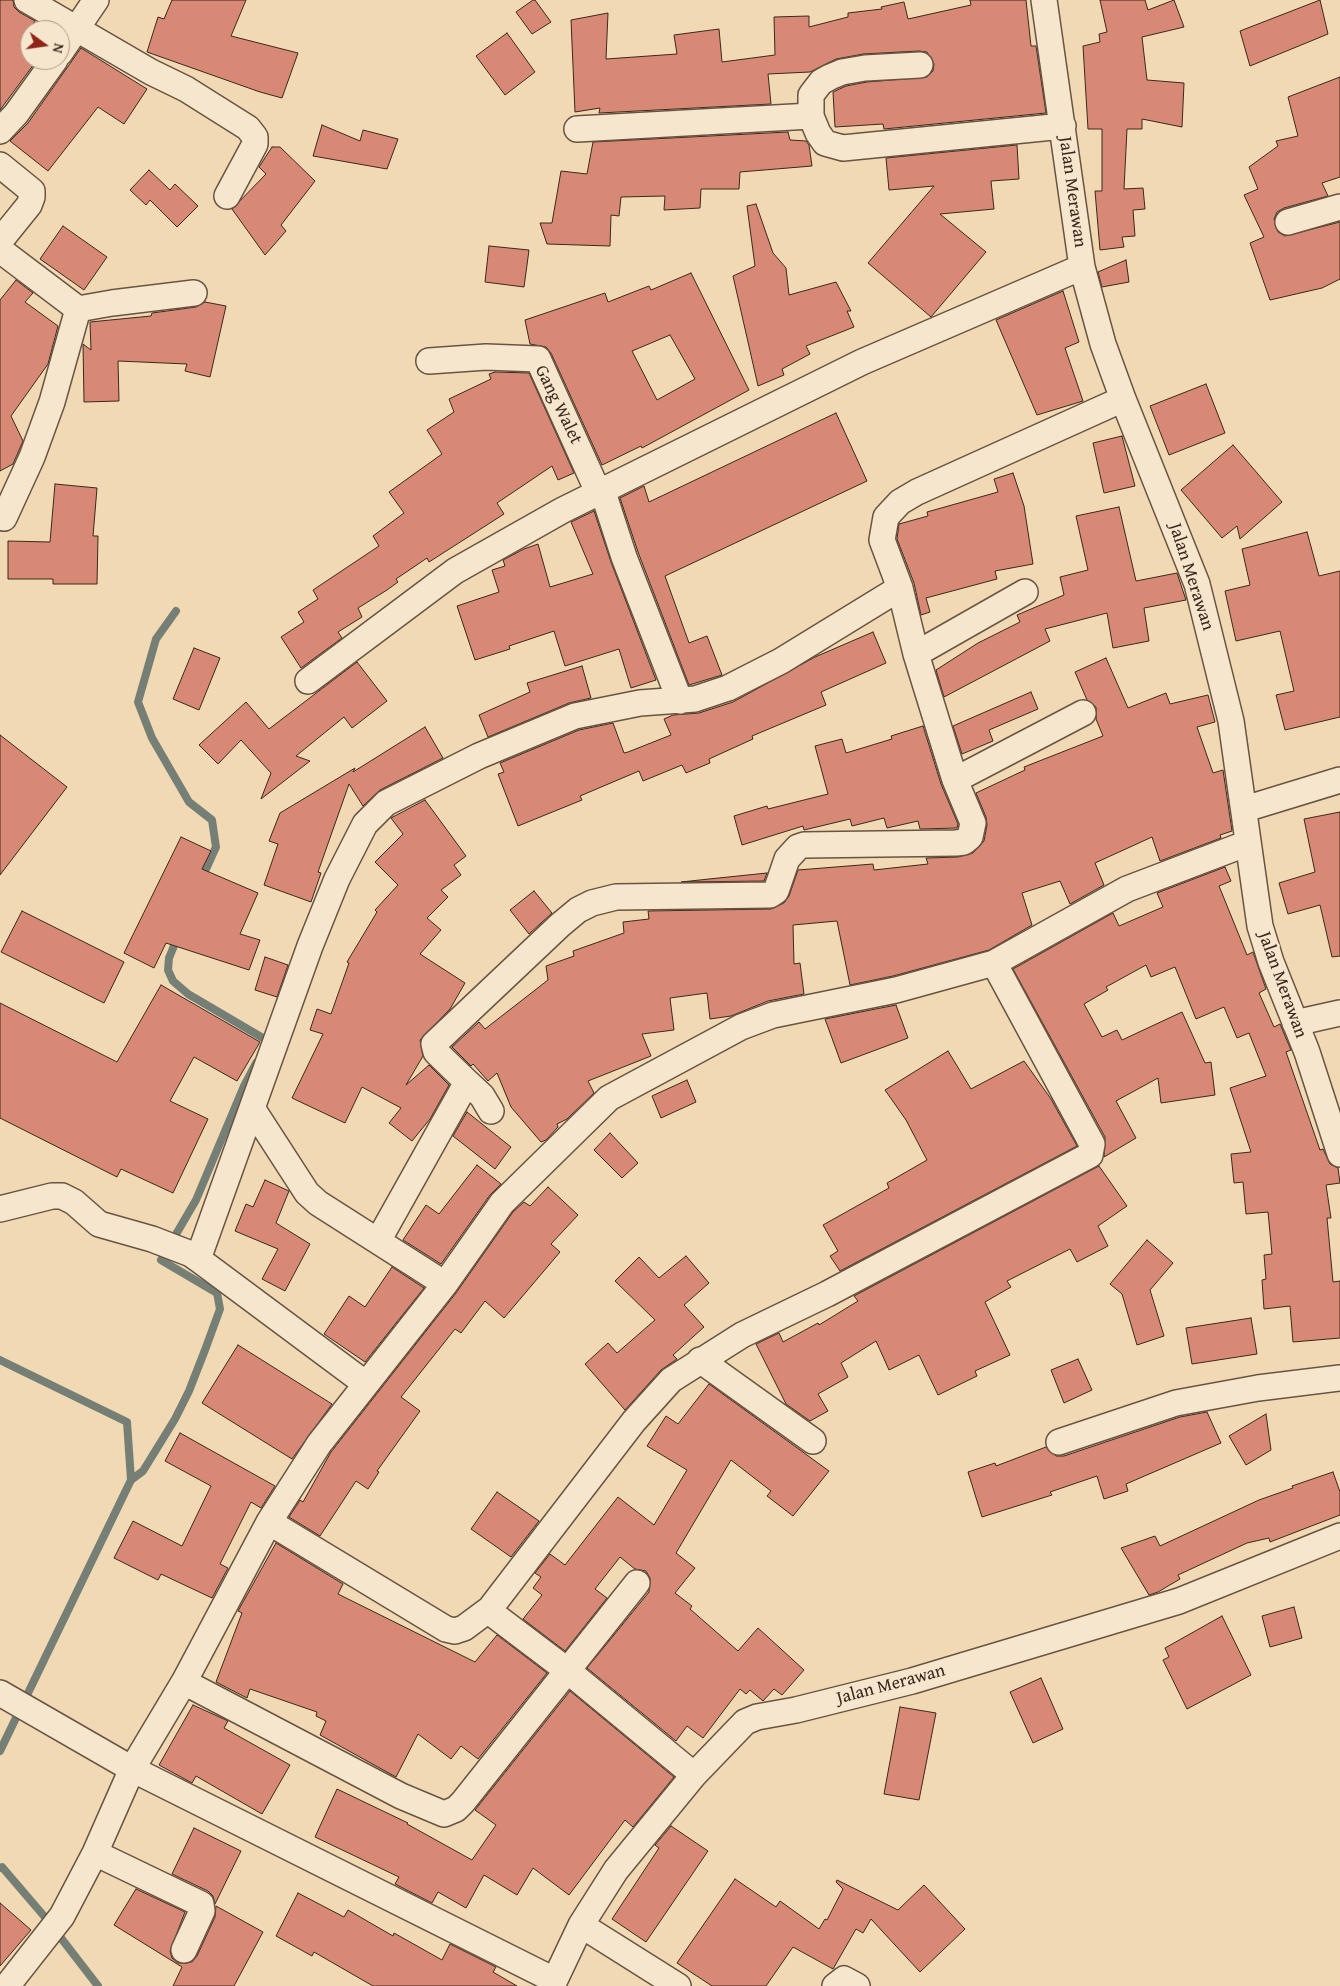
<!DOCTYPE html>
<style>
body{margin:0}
#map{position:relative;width:1340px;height:1986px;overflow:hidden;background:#f1d9b4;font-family:"Gentium Book Plus",serif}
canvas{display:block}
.north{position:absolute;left:20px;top:20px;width:50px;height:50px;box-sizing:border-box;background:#f6e6ce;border:1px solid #ab9a87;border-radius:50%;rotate:104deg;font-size:14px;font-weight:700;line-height:20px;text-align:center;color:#3b281d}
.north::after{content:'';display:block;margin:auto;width:18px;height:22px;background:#8f2418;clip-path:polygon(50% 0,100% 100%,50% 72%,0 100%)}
</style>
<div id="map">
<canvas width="1340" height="1986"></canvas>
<div class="north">N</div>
</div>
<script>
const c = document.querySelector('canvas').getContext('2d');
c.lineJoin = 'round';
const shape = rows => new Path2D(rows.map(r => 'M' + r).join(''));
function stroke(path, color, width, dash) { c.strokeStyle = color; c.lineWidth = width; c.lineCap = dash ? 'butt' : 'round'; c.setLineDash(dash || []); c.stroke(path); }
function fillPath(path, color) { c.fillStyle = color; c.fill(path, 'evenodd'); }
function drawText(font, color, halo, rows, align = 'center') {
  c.font = font + ' "Gentium Book Plus",serif'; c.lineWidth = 5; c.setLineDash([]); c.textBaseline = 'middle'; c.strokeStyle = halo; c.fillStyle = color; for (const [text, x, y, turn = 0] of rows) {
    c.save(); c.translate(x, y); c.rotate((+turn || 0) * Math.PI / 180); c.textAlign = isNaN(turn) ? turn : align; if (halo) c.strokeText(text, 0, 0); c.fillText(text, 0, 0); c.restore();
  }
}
stroke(shape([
 [176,611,156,639,138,702,152,738,189,802,212,820,216,847,201,880],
 [178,936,169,958,168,970,173,981,188,994,268,1041,266,1044],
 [0,1360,127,1422,131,1480],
 [0,1751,131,1480,143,1471,175,1419,189,1391,205,1350,220,1309,217,1293,161,1260,196,1200,244,1086,256,1063],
 [0,1868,2,1867,44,1916,98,1986]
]), '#757f76', 8);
const building = shape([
 [0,0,13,0,14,7,19,12,35,21,30,29,30,60,37,60,0,110,0,0],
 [172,0,246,0,231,36,298,53,282,98,260,92,147,52,158,17,164,19,172,0],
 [533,0,535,0,551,22,532,34,516,12,533,0],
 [970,0,1026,0,1031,46,1036,46,1046,113,884,129,883,124,835,127,833,92,846,86,867,82,927,77,933,71,934,64,927,52,919,51,863,54,836,59,810,72,768,74,771,104,599,113,600,108,575,112,571,20,608,13,606,59,677,54,674,35,719,29,722,62,775,55,774,17,809,16,809,27,848,17,848,13,882,9,881,7,904,2,908,19,971,5,970,0],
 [1100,0,1145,0,1148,10,1174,0,1184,27,1142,37,1147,80,1184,83,1182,127,1142,119,1142,129,1127,129,1124,189,1143,188,1145,209,1133,210,1135,236,1122,237,1124,247,1100,250,1095,191,1102,191,1102,129,1088,129,1083,46,1100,42,1099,34,1107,32,1100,0],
 [1320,0,1328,34,1250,66,1240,31,1320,0],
 [507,33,535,72,505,95,476,56,507,33],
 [81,48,147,89,124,124,98,107,48,171,10,141,28,123,81,48],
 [1340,77,1340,177,1322,183,1328,196,1284,208,1277,212,1274,219,1278,232,1285,236,1340,222,1340,279,1322,288,1270,300,1250,243,1264,237,1244,195,1258,189,1249,167,1278,146,1276,141,1298,136,1288,97,1340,77],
 [322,125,360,141,363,130,398,139,387,169,313,156,322,125],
 [788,132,790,140,806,141,809,145,812,166,740,172,739,189,701,189,700,208,664,210,665,196,621,197,619,216,611,215,610,246,547,244,540,223,552,223,561,171,587,174,593,142,788,132],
 [1017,145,1019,179,991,181,994,209,940,214,986,252,931,317,868,263,934,186,889,190,886,158,1017,145],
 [272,147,280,147,315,181,281,225,286,231,265,255,232,209,266,174,259,167,272,147],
 [149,170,170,190,175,184,198,206,177,227,150,200,146,205,130,190,149,170],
 [756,204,773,253,786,268,789,295,836,282,851,311,847,311,854,327,806,346,810,354,782,369,784,375,758,386,733,276,755,266,747,206,756,204],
 [63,226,107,257,84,290,40,259,63,226],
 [489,246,529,250,524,287,485,282,489,246],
 [1126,260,1129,282,1102,287,1098,272,1126,260],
 [691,273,749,390,642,448,641,446,602,465,551,353,546,347,530,344,525,320,605,293,608,302,649,286,651,290,691,273],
 [670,335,695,379,657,400,632,351,670,335],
 [16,280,33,293,25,302,58,326,48,364,11,416,23,441,13,464,0,471,0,300,16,280],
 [1063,291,1079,342,1065,348,1083,401,1037,415,996,320,1063,291],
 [205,302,226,306,210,377,185,371,187,364,118,361,119,401,84,402,83,344,91,350,90,322,151,316,152,313,196,307,205,302],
 [495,372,529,373,574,473,558,480,552,466,497,503,504,514,429,562,427,558,396,579,398,582,387,590,358,608,362,617,338,632,342,638,301,668,281,637,304,622,298,612,318,599,313,590,379,546,373,536,404,513,389,492,442,454,427,430,454,412,449,399,491,379,489,374,495,372],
 [1206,384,1225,433,1169,455,1150,406,1206,384],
 [836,413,867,481,665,576,689,643,707,636,722,675,689,685,638,552,620,498,644,486,649,502,836,413],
 [1122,436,1135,486,1104,493,1093,443,1122,436],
 [1233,445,1282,502,1240,539,1237,526,1222,538,1181,490,1233,445],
 [1013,473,1024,506,1033,564,995,571,997,579,926,598,930,612,921,615,914,583,897,539,899,524,928,516,927,512,998,492,994,479,1013,473],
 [55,484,97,488,93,536,98,536,97,584,53,584,53,579,8,579,8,541,50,542,55,484],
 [1119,507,1136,581,1177,573,1186,600,1144,608,1149,641,1113,648,1107,613,1045,629,1050,641,944,697,936,670,978,643,1020,622,1017,615,1064,595,1060,577,1088,570,1076,516,1119,507],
 [594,511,611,562,656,680,631,688,619,649,565,666,554,631,509,646,510,649,475,660,457,606,499,592,492,570,505,566,503,560,524,549,538,544,550,587,593,574,571,522,594,511],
 [1307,532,1319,576,1340,571,1340,717,1285,730,1276,695,1294,691,1280,631,1236,641,1225,591,1250,585,1242,549,1307,532],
 [873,632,886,663,821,692,826,705,752,736,753,739,709,759,710,763,686,773,682,765,643,781,639,771,580,796,582,800,518,826,498,774,504,772,500,763,579,730,613,723,624,753,628,752,671,735,664,719,673,715,699,713,733,702,815,657,873,632],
 [194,648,220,658,199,710,173,699,194,648],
 [1106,658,1128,708,1166,693,1170,704,1208,695,1215,722,1197,727,1213,773,1223,770,1232,831,1220,835,1221,838,1160,861,1152,837,1095,863,1104,885,1070,904,1060,881,1022,893,1032,925,989,950,893,976,850,985,837,921,793,925,794,964,800,963,804,994,768,1001,731,1016,710,1019,707,993,670,998,674,1030,642,1034,651,1056,588,1081,594,1093,567,1119,557,1124,558,1127,546,1140,541,1142,511,1107,497,1073,488,1081,473,1064,471,1066,452,1047,479,1022,485,1029,548,980,546,966,574,956,573,951,624,933,623,922,649,919,648,911,771,909,784,903,789,896,798,870,873,864,874,870,928,864,926,858,958,857,973,853,984,841,987,825,986,817,976,793,1025,770,1024,767,1103,736,1096,719,1096,707,1087,700,1075,672,1106,658],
 [357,662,387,701,352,728,344,717,296,756,310,761,261,799,271,773,241,740,218,764,199,745,246,702,269,729,357,662],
 [582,666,591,698,569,703,488,737,479,715,530,692,527,683,582,666],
 [1031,692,1038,709,989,730,993,741,962,754,953,726,1031,692],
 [923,726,941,784,958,824,957,828,920,829,918,821,887,828,884,818,852,826,850,819,804,830,803,826,742,845,734,816,767,806,768,809,828,794,815,746,842,739,846,753,892,739,891,736,923,726],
 [425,727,443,758,380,790,363,806,349,784,318,872,321,873,311,902,264,885,278,844,269,841,280,813,355,768,353,772,425,727],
 [0,735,67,787,0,875,0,735],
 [425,800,466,856,454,865,461,875,441,890,448,897,427,918,441,930,420,954,465,983,450,1009,420,1040,423,1056,406,1085,429,1065,449,1085,430,1119,412,1141,389,1123,401,1108,362,1087,345,1123,292,1098,323,1034,310,1030,317,1009,331,1014,349,963,347,962,377,912,375,910,398,885,375,862,403,834,391,818,425,800],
 [1340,812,1340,956,1332,957,1320,905,1288,914,1279,883,1315,872,1304,819,1340,812],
 [181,837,211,851,202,869,258,893,240,934,260,940,249,970,166,943,154,968,124,953,181,837],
 [1225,867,1231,881,1219,886,1247,955,1253,952,1266,989,1259,993,1274,1027,1280,1024,1291,1050,1286,1052,1320,1150,1323,1149,1330,1164,1338,1168,1340,1183,1326,1185,1331,1218,1327,1218,1333,1282,1340,1281,1340,1338,1293,1342,1290,1306,1264,1309,1262,1280,1266,1279,1264,1255,1272,1254,1268,1212,1246,1214,1243,1182,1234,1183,1231,1154,1251,1152,1230,1088,1266,1076,1249,1033,1237,1038,1224,1007,1196,1019,1175,967,1151,977,1146,965,1106,987,1108,990,1084,1004,1102,1037,1117,1030,1122,1040,1182,1012,1205,1063,1211,1062,1215,1095,1161,1103,1158,1078,1116,1101,1136,1138,1104,1157,1105,1137,1013,969,1113,913,1119,926,1163,907,1157,893,1225,867],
 [767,873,764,881,681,882,709,879,767,873],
 [534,891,552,913,529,934,510,910,534,891],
 [22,911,124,962,104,1003,1,952,22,911],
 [265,957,288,965,277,997,255,990,265,957],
 [161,985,260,1042,237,1081,194,1057,170,1101,208,1119,173,1193,121,1169,117,1177,0,1118,0,1003,117,1062,161,985],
 [896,1005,908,1038,841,1063,825,1019,896,1005],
 [948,1051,971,1089,1024,1061,1051,1099,1077,1146,840,1271,830,1256,838,1251,823,1225,889,1188,887,1183,927,1160,906,1120,885,1090,948,1051],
 [687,1080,696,1102,661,1118,652,1096,687,1080],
 [467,1112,511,1147,495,1169,453,1136,467,1112],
 [610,1133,638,1163,622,1178,594,1150,610,1133],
 [477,1165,501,1184,490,1195,441,1264,403,1240,426,1205,439,1214,477,1165],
 [1099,1166,1127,1206,1098,1226,1108,1246,1077,1262,1070,1249,1007,1281,1011,1287,985,1302,1010,1355,975,1371,977,1376,938,1395,919,1355,889,1370,876,1341,841,1363,848,1377,818,1394,828,1411,810,1421,786,1404,756,1344,779,1333,783,1342,818,1323,819,1325,858,1301,854,1296,1099,1166],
 [265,1180,289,1191,276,1223,310,1244,285,1291,262,1279,278,1249,235,1231,246,1204,253,1207,265,1180],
 [548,1187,578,1215,551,1244,560,1252,504,1318,485,1301,461,1333,455,1329,401,1397,420,1411,377,1471,379,1472,368,1489,356,1481,320,1536,289,1517,300,1500,303,1502,331,1452,456,1293,513,1212,524,1202,530,1206,548,1187],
 [1147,1240,1173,1263,1150,1290,1164,1336,1137,1345,1122,1294,1110,1284,1147,1240],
 [686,1256,709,1283,684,1305,704,1327,673,1355,677,1359,661,1370,625,1410,585,1364,608,1343,617,1353,655,1320,615,1281,639,1257,659,1278,686,1256],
 [392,1267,424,1288,365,1362,324,1334,349,1296,365,1307,392,1267],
 [1251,1318,1257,1354,1192,1364,1186,1328,1251,1318],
 [238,1345,332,1404,292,1459,202,1403,238,1345],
 [1078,1359,1092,1390,1064,1403,1051,1370,1078,1359],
 [709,1384,829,1471,793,1516,767,1496,771,1491,731,1460,676,1553,695,1568,675,1593,692,1606,690,1609,738,1651,758,1628,804,1670,782,1695,774,1689,763,1701,750,1690,746,1694,740,1689,703,1738,687,1726,676,1741,587,1668,649,1592,650,1578,646,1571,635,1569,620,1557,595,1589,607,1598,565,1651,523,1619,542,1595,533,1588,541,1577,535,1573,550,1554,565,1565,618,1497,654,1525,687,1470,647,1446,666,1416,678,1424,709,1384],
 [1207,1412,1221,1443,1126,1484,1128,1491,1104,1499,1097,1476,1050,1492,1052,1495,982,1517,968,1472,995,1463,996,1466,1046,1447,1056,1456,1064,1456,1180,1417,1207,1412],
 [1266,1414,1271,1450,1246,1465,1229,1436,1266,1414],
 [180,1433,275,1486,261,1508,251,1502,220,1564,228,1568,212,1598,161,1574,158,1580,114,1558,133,1521,182,1546,211,1486,165,1461,180,1433],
 [1333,1472,1340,1492,1340,1515,1270,1542,1269,1538,1247,1543,1178,1575,1180,1579,1158,1592,1149,1595,1121,1548,1155,1536,1160,1546,1259,1500,1293,1488,1292,1486,1333,1472],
 [497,1492,539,1521,511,1557,471,1529,497,1492],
 [276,1543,343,1584,338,1594,475,1662,497,1635,547,1673,478,1759,461,1746,451,1759,418,1734,396,1777,320,1735,326,1721,316,1716,317,1712,250,1689,247,1698,216,1682,242,1613,238,1611,276,1543],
 [1294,1607,1302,1638,1270,1647,1262,1616,1294,1607],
 [1222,1616,1251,1675,1187,1709,1163,1660,1169,1657,1165,1648,1222,1616],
 [1041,1678,1063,1729,1033,1743,1010,1692,1041,1678],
 [570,1691,674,1777,633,1827,625,1820,569,1895,533,1868,517,1895,484,1875,466,1908,438,1892,432,1903,395,1884,399,1877,315,1837,337,1789,408,1823,407,1824,472,1860,496,1825,475,1810,570,1691],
 [193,1705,228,1721,224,1728,290,1765,262,1814,196,1776,192,1783,159,1765,193,1705],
 [900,1707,936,1713,919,1800,884,1794,900,1707],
 [671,1826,708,1851,646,1942,612,1919,659,1848,655,1845,671,1826],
 [194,1828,241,1851,215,1904,213,1896,208,1891,172,1874,194,1828],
 [735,1879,776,1907,780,1901,819,1929,825,1919,827,1920,843,1889,836,1882,837,1880,898,1910,924,1885,965,1929,920,1972,871,1919,863,1933,856,1929,833,1969,793,1947,766,1986,712,1986,677,1963,735,1879],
 [136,1889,185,1912,170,1951,172,1958,178,1963,192,1962,197,1956,215,1917,216,1906,263,1932,234,1986,173,1986,182,1967,114,1925,136,1889],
 [298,1893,344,1917,348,1910,393,1936,394,1933,442,1960,450,1944,496,1967,493,1972,517,1986,373,1986,314,1952,312,1956,276,1936,298,1893],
 [0,1903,31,1930,0,1966,0,1903]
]);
fillPath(building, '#d78976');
stroke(building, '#3b281d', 1);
const street = shape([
 [27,0,151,72,186,89,248,128,255,137,255,144,227,196],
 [1044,0,1082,267,1103,344,1123,399,1197,584,1231,721,1260,926,1271,962,1307,1052,1340,1154],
 [60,53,96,0],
 [811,116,811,95,821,82,830,77,842,72,865,68,920,65],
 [577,129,811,116,818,133,825,143,843,148,1063,126],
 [0,131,16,114,55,60],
 [0,165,32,191,32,197,29,205,0,241],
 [1288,222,1340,207],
 [0,250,78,309,112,303,194,293],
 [429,361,486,357,538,359,599,494],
 [603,492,624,557,680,701],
 [4,518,32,457,52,402,78,309],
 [916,654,1025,592],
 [308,681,455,571,563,510,862,362,1082,267],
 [955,780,1083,713],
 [1245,809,1340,780],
 [1295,1023,1340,1013],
 [467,1082,482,1096,491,1111],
 [252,1108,307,1193,318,1203,445,1284],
 [0,1209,52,1196,62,1196,74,1202,99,1224,152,1239,191,1254,198,1259,310,946,337,879,365,824,386,803,479,756,575,716,640,703,695,699,728,688,781,661,900,588],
 [378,1241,467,1082,436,1052,434,1044,560,925,578,910,592,903,616,897,770,895,776,891,787,859,798,847,804,845,956,843,964,842,970,837,973,823,955,780,916,654,900,588,882,540,886,517,900,502,917,492,1123,399],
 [198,1259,366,1384],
 [700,1360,813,1441],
 [1059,1442,1176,1403,1258,1388,1340,1378],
 [269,1522,446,1629,455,1631,464,1628,491,1608],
 [184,1682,401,1796,444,1814,456,1809,463,1802,637,1583],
 [0,1693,132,1769,554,1980],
 [694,1775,568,1671,494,1615,492,1606,634,1421,671,1380,742,1335,827,1294,1090,1155,1092,1144,994,963],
 [95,1853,201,1904,202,1911,184,1950],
 [581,1925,678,1986],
 [7,1986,62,1916,95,1853,132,1769,184,1682,269,1522,319,1444,445,1284,502,1203,609,1098,741,1027,773,1015,896,990,994,963,1127,889,1248,843],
 [552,1986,581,1925,616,1870,694,1775,745,1722,757,1717,796,1710,912,1681,1179,1601,1340,1536],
 [835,1986,844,1979,857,1986]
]);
stroke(street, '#685443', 28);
stroke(street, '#f6e6ce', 25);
drawText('18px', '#3b281d', '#f6e6ce', [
 ["Jalan Merawan",1072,192,82],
 ["Gang Walet",558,405,64],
 ["Jalan Merawan",1191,577,72],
 ["Jalan Merawan",1282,985,70],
 ["Jalan Merawan",891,1685,-15]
]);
</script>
